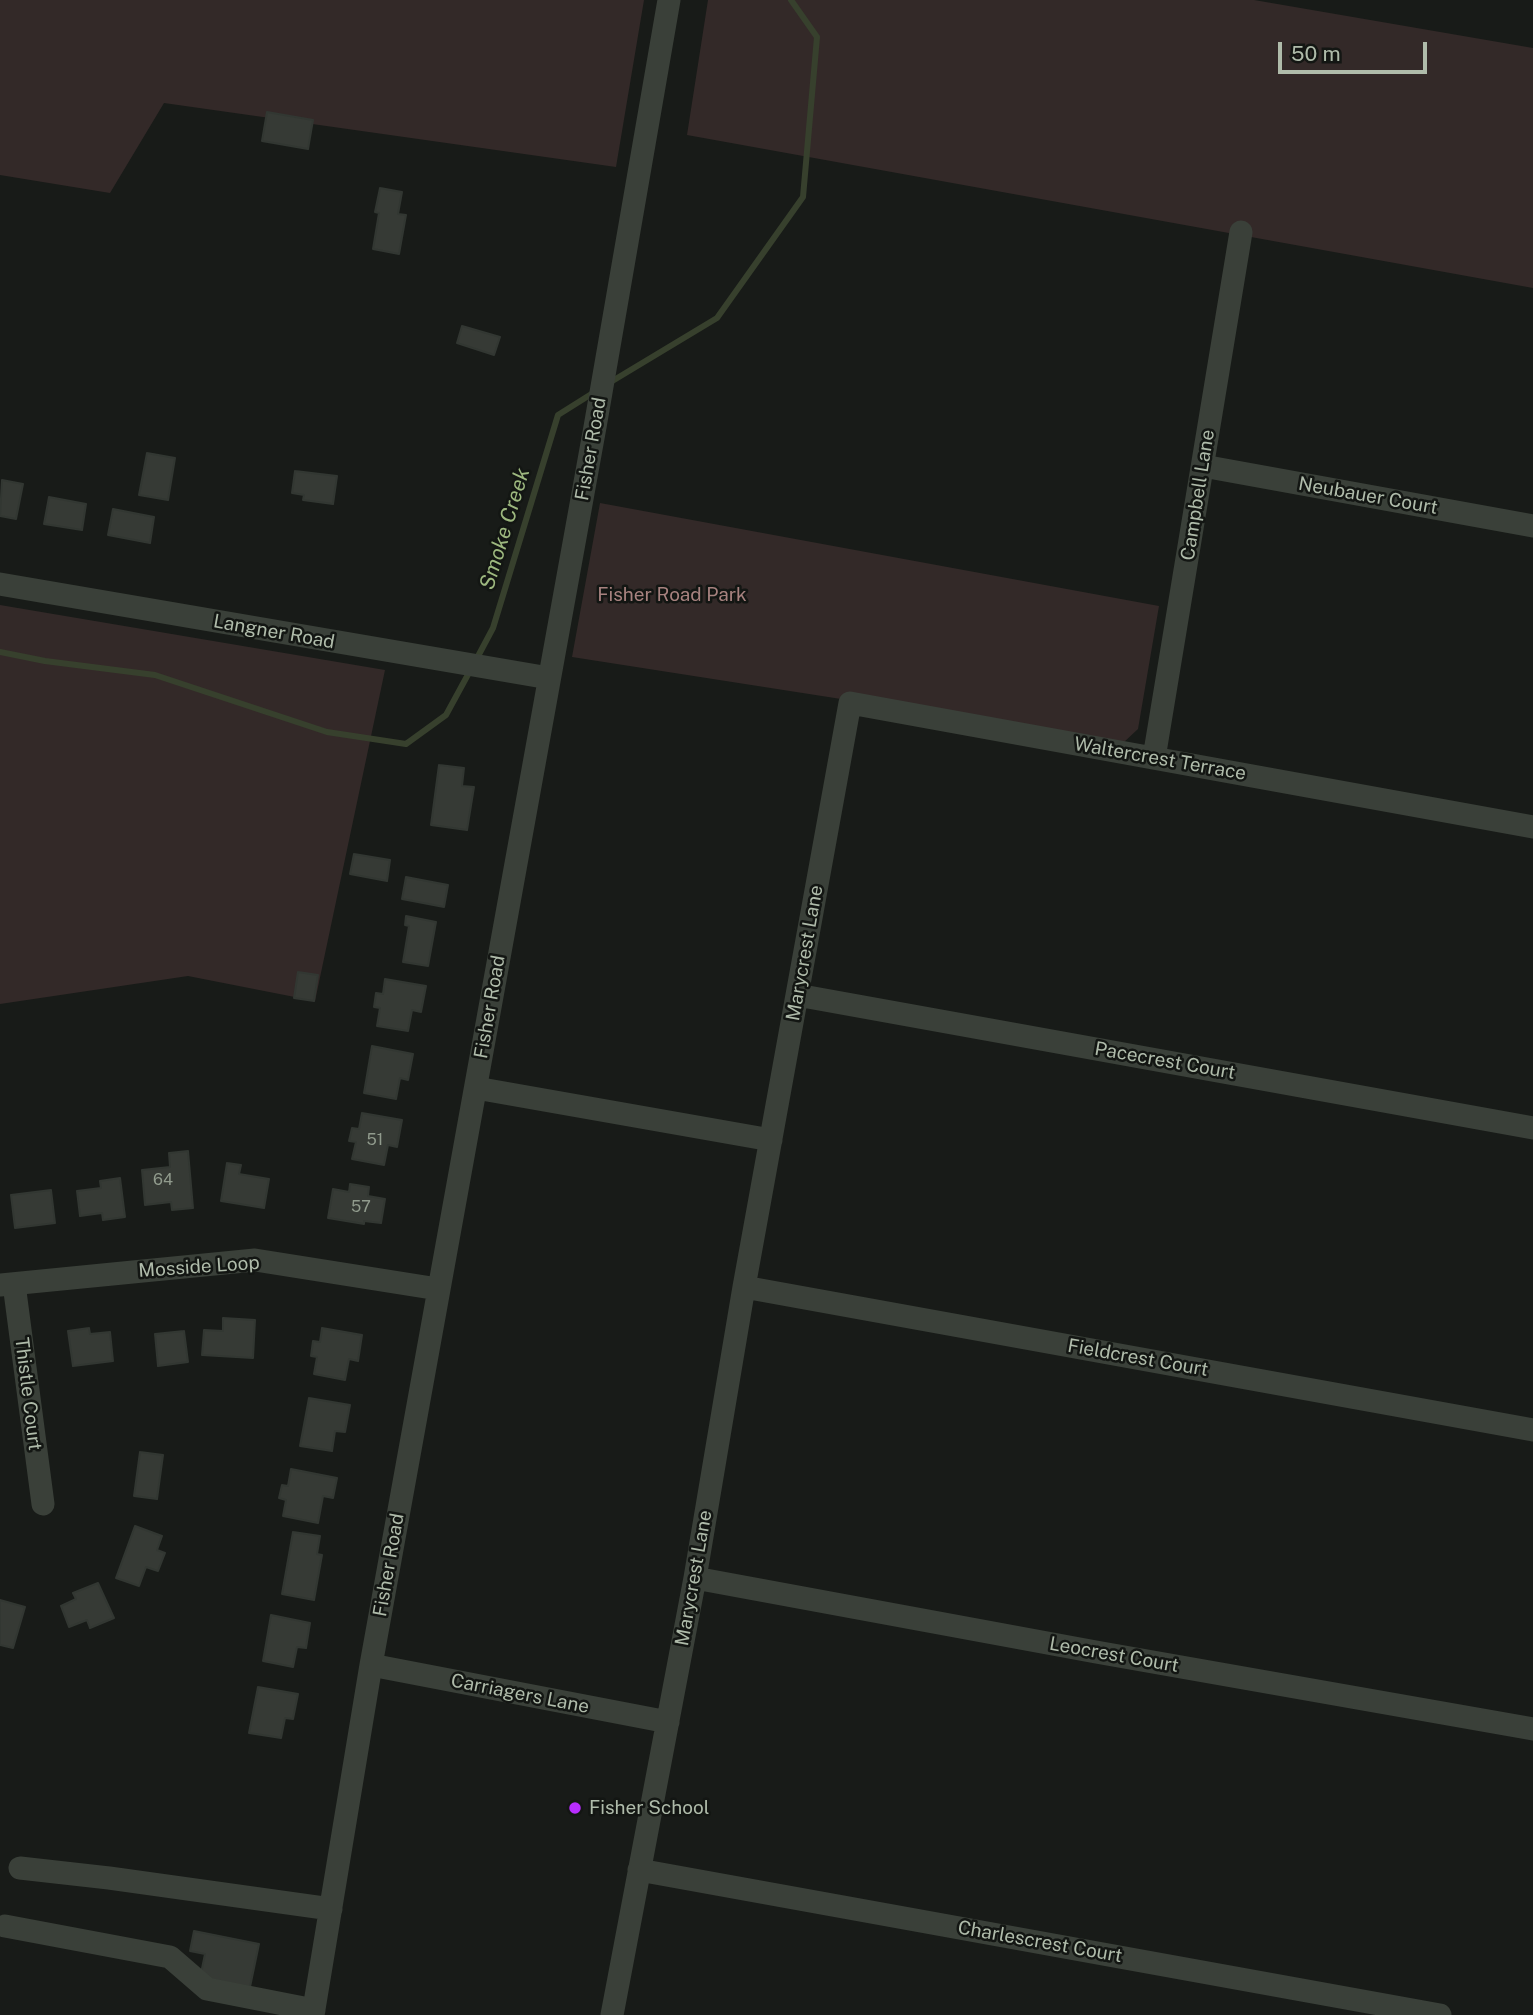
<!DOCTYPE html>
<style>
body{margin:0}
#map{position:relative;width:1533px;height:2015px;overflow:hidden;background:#181b18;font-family:"Public Sans",sans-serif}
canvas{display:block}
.scale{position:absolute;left:1278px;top:42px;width:149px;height:32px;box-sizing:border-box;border:4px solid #afbbaa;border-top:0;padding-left:9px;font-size:21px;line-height:24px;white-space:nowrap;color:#afbbaa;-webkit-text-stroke:5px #131613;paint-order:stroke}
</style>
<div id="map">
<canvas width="1533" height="2015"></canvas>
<div class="scale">50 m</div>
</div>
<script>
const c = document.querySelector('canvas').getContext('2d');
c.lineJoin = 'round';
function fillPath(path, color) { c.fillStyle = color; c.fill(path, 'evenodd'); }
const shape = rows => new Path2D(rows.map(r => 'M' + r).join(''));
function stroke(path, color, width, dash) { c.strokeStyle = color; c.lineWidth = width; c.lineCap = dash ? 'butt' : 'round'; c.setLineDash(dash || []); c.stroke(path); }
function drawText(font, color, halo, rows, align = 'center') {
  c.font = font + ' "Public Sans",sans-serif'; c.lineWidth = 5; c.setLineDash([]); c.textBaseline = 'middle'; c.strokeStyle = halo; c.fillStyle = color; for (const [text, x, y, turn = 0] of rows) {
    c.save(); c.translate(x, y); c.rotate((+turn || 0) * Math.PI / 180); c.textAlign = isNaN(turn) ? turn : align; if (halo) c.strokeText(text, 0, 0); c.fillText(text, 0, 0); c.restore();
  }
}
fillPath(shape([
 [0,0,644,0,616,167,164,103,110,193,0,175],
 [708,0,1254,0,1533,48,1533,288,687,135],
 [600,503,1159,606,1138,729,1123,743,572,657],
 [0,605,385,670,315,1001,188,976,0,1004]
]), '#332928');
stroke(shape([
 [609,383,717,318,803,197,817,37,791,0],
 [0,652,45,661,155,675,327,732,406,744,446,715,471,669],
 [476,660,493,628,558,415,593,393]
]), '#37402d', 6);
const building = shape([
 [267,112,313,120,308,149,262,141,267,112],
 [380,188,402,192,398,214,406,215,399,254,373,249,379,213,375,212,380,188],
 [462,326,500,337,494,355,457,343,462,326],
 [147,453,175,458,168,500,139,495,147,453],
 [295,471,337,476,333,504,303,500,304,495,292,493,295,471],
 [2,480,23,484,16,519,0,516,2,480],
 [49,497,86,504,82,530,44,524,49,497],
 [113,509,154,517,150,543,108,535,113,509],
 [439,765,464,768,462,786,474,787,467,830,431,825,439,765],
 [354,854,390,860,387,881,350,874,354,854],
 [406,877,448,885,444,907,402,899,406,877],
 [406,916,436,922,428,966,403,962,409,926,405,925,406,916],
 [298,972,318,975,314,1001,294,998,298,972],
 [385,979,426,986,421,1012,412,1010,408,1031,377,1026,380,1008,374,1007,376,993,383,994,385,979],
 [372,1046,413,1054,408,1080,400,1078,396,1099,364,1093,372,1046],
 [362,1113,402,1120,397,1147,388,1145,384,1165,352,1159,356,1142,349,1141,352,1128,359,1129,362,1113],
 [188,1151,193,1208,172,1210,171,1202,145,1205,142,1170,170,1167,169,1153,188,1151],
 [227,1163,241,1165,239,1174,269,1179,264,1208,221,1201,227,1163],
 [120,1178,125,1217,103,1220,102,1213,80,1216,77,1191,101,1188,100,1181,120,1178],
 [350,1184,369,1187,368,1196,385,1199,381,1223,364,1221,364,1224,328,1218,333,1189,349,1192,350,1184],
 [51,1190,55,1223,15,1228,11,1195,51,1190],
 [223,1318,255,1320,253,1358,202,1355,204,1330,223,1331,223,1318],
 [89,1328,90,1334,110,1332,113,1361,73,1366,68,1331,89,1328],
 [322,1328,362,1335,358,1361,349,1359,345,1380,314,1374,317,1357,311,1356,313,1341,320,1342,322,1328],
 [184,1331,188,1362,158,1366,155,1334,184,1331],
 [309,1398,350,1405,345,1432,335,1431,332,1451,300,1446,309,1398],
 [140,1452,163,1455,157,1499,134,1496,140,1452],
 [291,1469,337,1478,333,1498,323,1496,318,1523,283,1516,286,1500,279,1498,282,1485,288,1486,291,1469],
 [135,1526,162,1536,157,1550,165,1553,158,1571,146,1567,139,1586,116,1578,135,1526],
 [293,1532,320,1536,317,1554,322,1555,314,1600,282,1594,293,1532],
 [98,1583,114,1618,90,1628,87,1620,69,1627,61,1606,76,1599,73,1593,98,1583],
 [0,1600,25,1607,13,1648,0,1645,0,1600],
 [271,1615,310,1623,306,1648,297,1647,293,1667,263,1661,271,1615],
 [258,1687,298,1694,293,1719,285,1718,281,1738,249,1733,258,1687],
 [194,1931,259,1944,250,1987,200,1978,205,1954,190,1951,194,1931]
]);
fillPath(building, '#363a35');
stroke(building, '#323732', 2);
stroke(shape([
 [1203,466,1533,526],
 [0,584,549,678],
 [1154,758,1241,232],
 [797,995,1533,1128],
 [476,1088,771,1140],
 [14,1284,43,1504],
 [0,1285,255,1260,438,1289],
 [744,1287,1533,1430],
 [695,1578,1096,1652,1533,1729],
 [371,1665,668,1722],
 [20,1868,109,1878,331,1909],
 [639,1870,1440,2015],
 [5,1926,170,1957,207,1989,314,2010],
 [313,2015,371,1665,595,427,669,0],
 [612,2015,695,1578,744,1287,850,703,1533,827]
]), '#3a4039', 23);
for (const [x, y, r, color] of [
 [575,1808,7,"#b82dfe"]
]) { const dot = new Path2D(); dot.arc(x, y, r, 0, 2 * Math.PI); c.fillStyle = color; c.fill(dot); stroke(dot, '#131613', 2.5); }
drawText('16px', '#919b8d', null, [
 ["51",375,1140],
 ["64",163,1180],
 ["57",361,1207]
]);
drawText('19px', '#afbbaa', '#131613', [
 ["Fisher Road",591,449,-80],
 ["Campbell Lane",1198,495,-81],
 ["Neubauer Court",1368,496,10],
 ["Langner Road",274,632,10],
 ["Waltercrest Terrace",1160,759,10],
 ["Marycrest Lane",805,953,-80],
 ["Fisher Road",490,1007,-80],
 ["Pacecrest Court",1165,1061,10],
 ["Mosside Loop",199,1267,-4],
 ["Fieldcrest Court",1138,1358,10],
 ["Thistle Court",28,1394,83],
 ["Fisher Road",389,1565,-80],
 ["Marycrest Lane",694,1578,-80],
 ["Leocrest Court",1114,1655,10],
 ["Carriagers Lane",520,1694,11],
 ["Charlescrest Court",1040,1942,10]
]);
drawText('19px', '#a7827f', '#131613', [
 ["Fisher Road Park",672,595]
]);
drawText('19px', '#afbbaa', '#131613', [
 ["Fisher School",589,1808]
], 'left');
drawText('italic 21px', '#9db87f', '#131613', [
 ["Smoke Creek",505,529,-73]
]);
</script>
